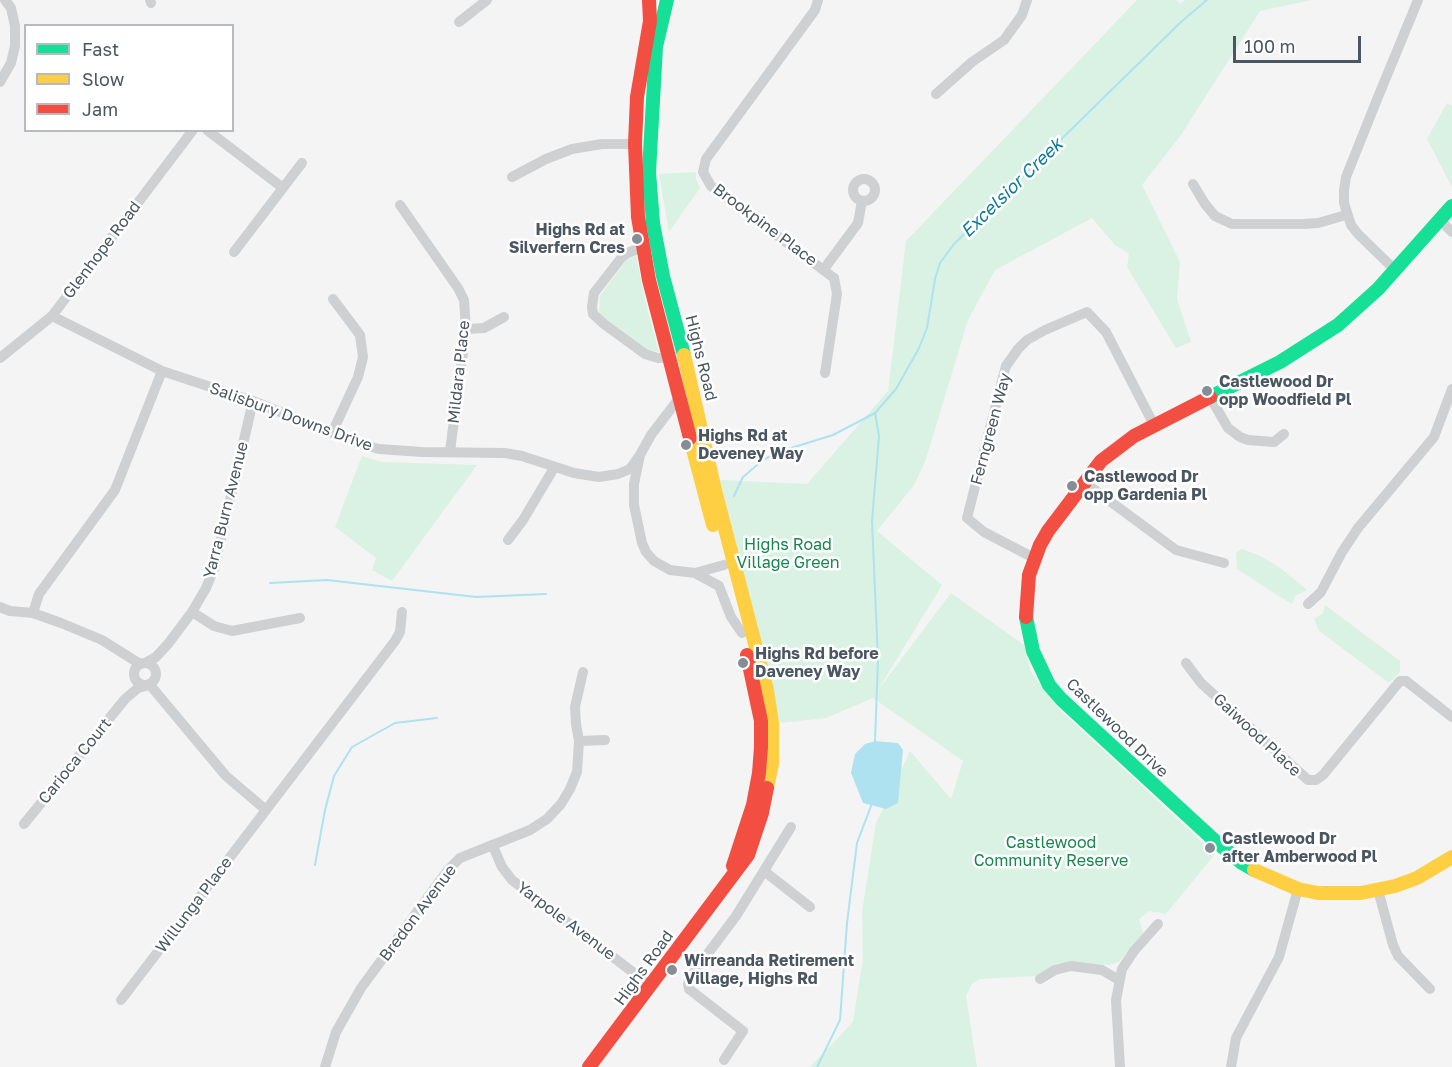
<!DOCTYPE html>
<style>
body{margin:0}
#map{position:relative;width:1452px;height:1067px;overflow:hidden;background:#f4f4f4;font-family:"Golos Text",sans-serif}
canvas{display:block}
.legend{position:absolute;left:24px;top:24px;width:210px;height:108px;box-sizing:border-box;background:#fff;border:2px solid #b7bbc0;margin:0;padding:8px 10px;list-style:none;font-size:18px;color:#4a5661}
.legend li{display:flex;align-items:center;gap:12px;height:30px}
.legend b{width:30px;border:2px solid #b7bbc0}
.scale{position:absolute;left:1233px;top:36px;width:128px;height:27px;box-sizing:border-box;border:3px solid #4a5661;border-top:0;padding-left:8px;font-size:18px;line-height:21px;white-space:nowrap;color:#4a5661;-webkit-text-stroke:4px #fff;paint-order:stroke}
</style>
<div id="map">
<canvas width="1452" height="1067"></canvas>
<ul class="legend">
<li><b style="height:8px;background:#16e098"></b>Fast</li>
<li><b style="height:8px;background:#ffcf43"></b>Slow</li>
<li><b style="height:8px;background:#f24e42"></b>Jam</li>
</ul>
<div class="scale">100 m</div>
</div>
<script>
const c = document.querySelector('canvas').getContext('2d');
c.lineJoin = 'round';
function fillPath(path, color) { c.fillStyle = color; c.fill(path, 'evenodd'); }
const shape = rows => new Path2D(rows.map(r => 'M' + r).join(''));
function stroke(path, color, width, dash) { c.strokeStyle = color; c.lineWidth = width; c.lineCap = dash ? 'butt' : 'round'; c.setLineDash(dash || []); c.stroke(path); }
function drawText(font, color, halo, rows, align = 'center') {
  c.font = font + ' "Golos Text",sans-serif'; c.lineWidth = 5; c.setLineDash([]); c.textBaseline = 'middle'; c.strokeStyle = halo; c.fillStyle = color; for (const [text, x, y, turn = 0] of rows) {
    c.save(); c.translate(x, y); c.rotate((+turn || 0) * Math.PI / 180); c.textAlign = isNaN(turn) ? turn : align; if (halo) c.strokeText(text, 0, 0); c.fillText(text, 0, 0); c.restore();
  }
}
fillPath(shape([
 [1137,0,1176,0,1180,4,1185,0,1312,0,1260,11,1181,135,1142,185,1180,262,1177,299,1191,342,1176,348,1127,267,1129,254,1115,245,1092,218,995,270,968,320,925,462,914,485,877,531,942,585,878,690,951,593,1024,645,1031,672,1059,709,1215,854,1166,914,1149,911,1139,919,1143,933,1119,962,1109,965,1064,964,1036,976,980,979,972,984,966,996,977,1067,810,1067,853,1022,863,958,862,912,876,823,910,751,951,799,963,761,873,698,826,718,780,723,720,480,807,484,888,391,906,241],
 [1447,103,1452,106,1452,187,1427,139],
 [696,172,696,179,700,188,669,232,659,174],
 [636,255,645,300,659,352,644,349,614,327,599,313,600,296,628,258],
 [362,456,381,462,477,465,392,581,372,570,376,558,335,527],
 [1242,549,1260,556,1279,567,1307,590,1295,596,1292,604,1274,593,1237,569,1236,553],
 [1325,605,1400,661,1400,672,1389,683,1319,631,1314,619,1323,613]
]), '#d9f2e3');
fillPath(shape([
 [875,741,898,743,903,750,898,803,886,809,863,803,851,773,855,754,865,744]
]), '#aee2f0');
stroke(shape([
 [734,496,743,477,763,460,778,452,833,435,875,413,896,389,919,348,927,328,935,279,940,263,954,244,1182,21,1207,0],
 [270,583,327,580,476,597,546,594],
 [875,741,878,660,872,521,879,436,875,413],
 [315,865,325,810,334,776,352,747,395,723,437,718],
 [817,1067,840,1020,847,923,857,843,871,806]
]), '#aee2f0', 2);
stroke(shape([
 [150,0,151,3],
 [818,0,815,10,706,159,703,172,711,186,834,278,837,294,825,373],
 [459,22,487,0],
 [0,82,11,63,15,46,15,26,11,8,5,0],
 [936,94,972,62,1004,40,1022,15,1027,0],
 [207,130,283,188],
 [512,177,546,159,572,149,602,144,635,144],
 '853 190a11 11 0 1 1 22 0a11 11 0 1 1-22 0Z',
 [1193,184,1205,204,1215,216,1232,224,1304,224,1318,223,1346,215],
 [400,205,458,288,464,300,466,329,450,451],
 [1440,220,1452,232],
 [649,245,627,253,622,257,594,293,592,307,593,314,604,324,645,354,658,358,670,357],
 [234,252,302,163],
 [824,269,858,223,862,201],
 [1395,270,1358,234,1351,225,1344,203,1344,190,1346,177,1378,97,1418,0],
 [52,316,162,371,253,401,357,443,379,449,422,452,505,453,522,456,574,473,599,477,618,474,630,469,640,455],
 [466,329,484,328,504,317],
 [0,358,52,316,193,130],
 [680,397,651,435,640,455,634,484,634,505,642,543,646,552,654,561,670,570,695,573,724,565],
 [1210,397,1228,428,1240,437,1248,440,1274,442,1284,434],
 [332,433,358,377,363,357,360,335,333,299],
 [1084,482,1176,550,1224,563],
 [508,540,523,520,554,468],
 [1034,558,984,532,967,518,1003,377,1006,366,1018,349,1027,340,1045,330,1087,312,1106,332,1154,425],
 [695,573,719,586,731,617,742,633],
 [1308,604,1321,592,1342,552,1358,528,1434,437,1452,389],
 [0,607,10,611,33,613,61,623,102,640,140,664],
 [192,612,214,626,232,631,300,618],
 [33,613,39,594,115,490,162,371],
 '134 674a11 11 0 1 1 22 0a11 11 0 1 1-22 0Z',
 [145,663,156,657,168,644,192,612,206,588,214,569,253,401],
 [1186,663,1201,683,1308,780,1316,780,1323,775,1400,681,1406,681,1452,717],
 [150,685,226,776,266,810],
 [579,741,605,740],
 [24,824,125,699,138,688,146,686],
 [493,846,502,867,512,880,651,986],
 [764,871,810,907],
 [1378,890,1393,945,1398,956,1430,989],
 [1040,979,1055,970,1071,966,1102,970,1119,980],
 [121,1000,395,641,400,632,402,612],
 [724,1060,743,1031,689,989,688,984,691,976,736,916,791,827],
 [325,1067,336,1032,361,988,448,870,460,858,530,830,547,819,561,804,570,789,577,772,579,741,576,724,575,707,583,672],
 [1120,1067,1116,1000,1122,969,1134,951,1158,924],
 [1231,1067,1236,1038,1279,957,1298,889]
]), '#ced0d2', 10);
stroke(shape([
 [667,0,656,47,649,172,653,223,663,276,684,355],
 [1210,397,1280,362,1338,325,1378,289,1452,206],
 [1026,617,1033,651,1049,685,1061,699,1215,841,1242,863,1254,870]
]), '#16e098', 14);
stroke(shape([
 [684,355,715,490,767,690,772,723,772,764,767,788],
 [690,438,713,525],
 [1254,870,1298,889,1318,893,1361,893,1395,886,1417,878,1452,857]
]), '#ffcf43', 14);
stroke(shape([
 [649,0,650,21,637,97,635,144,638,217,649,280,690,438],
 [1026,617,1029,575,1040,545,1048,531,1101,461,1134,436,1210,397],
 [733,866,753,805,759,773,761,747,761,721,747,655],
 [589,1067,748,855,762,813,767,788]
]), '#f24e42', 14);
for (const [x, y, r, color] of [
 [637,239,6,"#868d94"],
 [1207,391,6,"#868d94"],
 [686,445,6,"#868d94"],
 [1072,486,6,"#868d94"],
 [743,663,6,"#868d94"],
 [1210,848,6,"#868d94"],
 [672,970,6,"#868d94"]
]) { const dot = new Path2D(); dot.arc(x, y, r, 0, 2 * Math.PI); c.fillStyle = color; c.fill(dot); stroke(dot, '#fff', 2); }
drawText('16px', '#4a5661', '#fff', [
 ["Brookpine Place",765,225,37],
 ["Glenhope Road",102,250,-53],
 ["Highs Road",701,358,76],
 ["Mildara Place",459,372,-84],
 ["Salisbury Downs Drive",291,417,20],
 ["Ferngreen Way",991,429,-75],
 ["Yarra Burn Avenue",226,510,-76],
 ["Castlewood Drive",1117,728,44],
 ["Gaiwood Place",1257,735,43],
 ["Carioca Court",75,761,-51],
 ["Willunga Place",194,905,-53],
 ["Bredon Avenue",418,913,-53],
 ["Yarpole Avenue",566,921,37],
 ["Highs Road",644,968,-54]
]);
drawText('bold 16px', '#4a5661', '#fff', [
 ["Highs Rd at",625,230,"right"],
 ["Silverfern Cres",625,248,"right"],
 ["Castlewood Dr",1219,382],
 ["opp Woodfield Pl",1219,400],
 ["Highs Rd at",698,436],
 ["Deveney Way",698,454],
 ["Castlewood Dr",1084,477],
 ["opp Gardenia Pl",1084,495],
 ["Highs Rd before",755,654],
 ["Daveney Way",755,672],
 ["Castlewood Dr",1222,839],
 ["after Amberwood Pl",1222,857],
 ["Wirreanda Retirement",684,961],
 ["Village, Highs Rd",684,979]
], 'left');
drawText('16px', '#17864f', '#fff', [
 ["Highs Road",788,545],
 ["Village Green",788,563],
 ["Castlewood",1051,843],
 ["Community Reserve",1051,861]
]);
drawText('italic 18px', '#0c7c9b', '#fff', [
 ["Excelsior Creek",1012,188,-44]
]);
</script>
